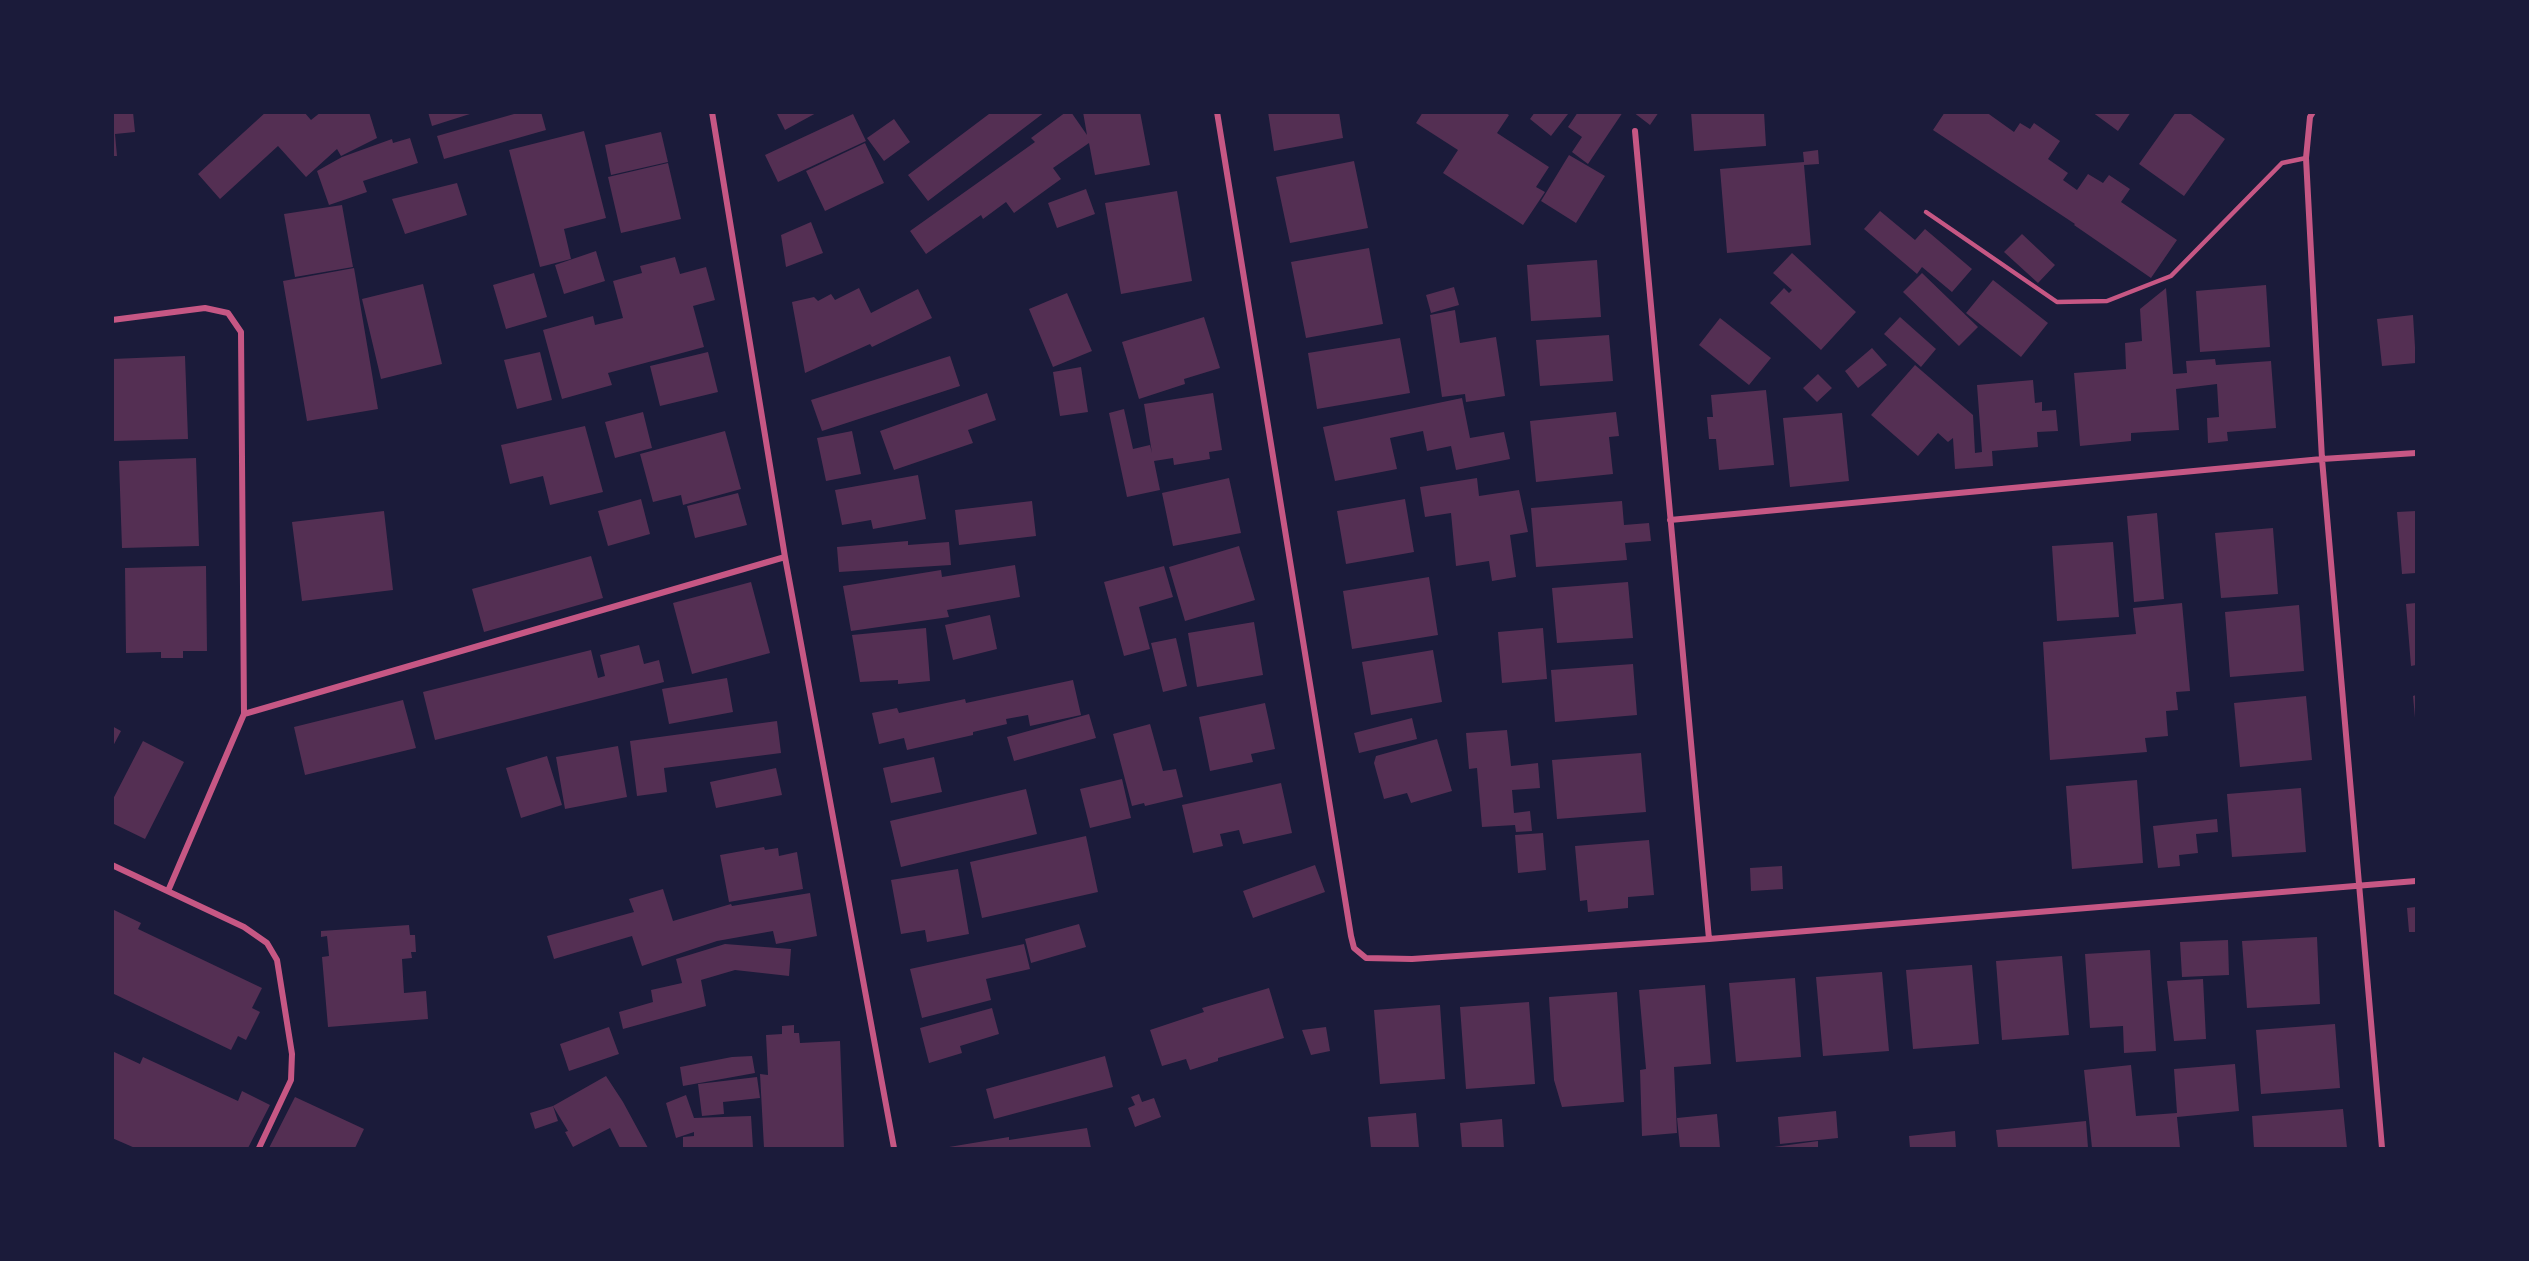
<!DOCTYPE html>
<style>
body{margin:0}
#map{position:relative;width:2529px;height:1261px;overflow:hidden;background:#1b1b3a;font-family:"IBM Plex Serif",serif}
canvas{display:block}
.frame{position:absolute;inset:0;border:114px solid #1b1b3a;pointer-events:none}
</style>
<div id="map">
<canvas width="2529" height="1261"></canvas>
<div class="frame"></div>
</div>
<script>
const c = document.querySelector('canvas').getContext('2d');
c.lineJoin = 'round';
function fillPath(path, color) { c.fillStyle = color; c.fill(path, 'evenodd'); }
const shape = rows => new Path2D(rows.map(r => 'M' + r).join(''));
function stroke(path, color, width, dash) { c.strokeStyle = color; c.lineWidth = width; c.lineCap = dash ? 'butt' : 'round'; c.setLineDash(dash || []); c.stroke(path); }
fillPath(shape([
 [112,112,133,112,135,132,115,134,117,156,112,156],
 [266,112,304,112,311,120,321,112,369,112,377,138,341,156,337,149,306,177,278,146,220,199,198,174],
 [428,112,473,112,473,113,432,126],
 [521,112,541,112,546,130,444,159,437,136],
 [776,112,818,112,785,130],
 [987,112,1045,112,928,201,908,175,989,114],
 [1066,112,1071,112,1087,135,1083,112,1140,112,1150,165,1095,175,1089,143,1053,168,1061,179,1014,213,1006,202,983,219,981,215,926,254,910,231,1035,142,1031,138],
 [1268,112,1339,112,1343,138,1274,151],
 [1423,112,1504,112,1509,115,1497,133,1549,167,1536,187,1545,192,1523,225,1443,173,1458,150,1416,123],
 [1535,112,1566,112,1568,114,1551,136,1530,119],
 [1578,112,1623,112,1588,164,1572,152,1582,137,1568,127],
 [1633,112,1659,112,1650,125],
 [1691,112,1764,112,1766,146,1694,151],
 [1945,112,1986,112,2014,132,2020,123,2030,129,2034,123,2060,141,2048,159,2068,173,2063,180,2077,190,2088,174,2103,183,2109,175,2130,189,2121,202,2177,240,2151,278,2074,225,2075,224,1933,130],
 [2092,112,2131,112,2118,131],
 [2176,112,2188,112,2225,139,2184,196,2139,164],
 [853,114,866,141,778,182,765,155],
 [894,119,910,142,884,161,867,138],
 [584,131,606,218,564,229,571,259,540,267,509,150],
 [661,132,668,162,611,175,605,145],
 [410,138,418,163,363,181,367,192,329,205,317,171,342,157,392,139,393,143],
 [865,143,884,183,825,211,806,171],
 [1818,150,1819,164,1804,165,1811,245,1727,253,1720,169,1804,162,1803,152],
 [1569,155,1605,176,1576,223,1541,201],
 [1354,161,1368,228,1290,243,1276,177],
 [668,163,681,219,621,233,608,177],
 [457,183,467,215,405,234,392,199],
 [1086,189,1095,214,1057,228,1048,203],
 [1177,191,1192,281,1121,294,1105,203],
 [342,205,353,267,295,277,284,214],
 [1880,211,1915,240,1925,229,1972,269,1952,292,1922,267,1917,274,1864,229],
 [811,222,823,253,786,267,781,235],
 [2022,234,2055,265,2038,283,2004,252],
 [1369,248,1383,324,1306,338,1291,262],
 [596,251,605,281,564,294,555,265],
 [1792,253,1856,312,1821,350,1770,303,1784,288,1789,293,1792,290,1773,273],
 [675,257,680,274,706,267,715,300,693,306,704,347,608,373,612,385,562,399,543,330,593,316,595,325,623,318,613,281,642,273,640,266],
 [1597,260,1601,317,1531,321,1527,265],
 [354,268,378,409,307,421,283,281],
 [534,273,547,317,506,329,493,285],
 [1922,273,1978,327,1959,346,1903,292],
 [1993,280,2048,323,2021,357,1966,313],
 [423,284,442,364,381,379,362,299],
 [2266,285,2270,347,2200,352,2196,291],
 [1454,287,1459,305,1431,313,1426,295],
 [859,288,871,313,918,289,932,318,872,347,870,344,805,373,792,302,814,297,818,301,831,294,835,300],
 [2166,288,2173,374,2187,373,2186,361,2215,359,2216,365,2271,361,2276,428,2227,432,2228,441,2208,443,2207,418,2219,417,2217,384,2176,389,2179,430,2131,433,2131,441,2080,446,2074,373,2126,369,2125,343,2142,341,2140,309],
 [1067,293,1092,351,1053,367,1029,309],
 [1455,310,1460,343,1496,337,1505,396,1466,402,1465,394,1442,397,1430,315],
 [2413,315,2416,363,2382,366,2377,319],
 [1204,317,1220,368,1184,379,1185,384,1139,399,1122,342],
 [1900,317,1936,349,1921,367,1884,334],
 [1720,318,1771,358,1749,385,1699,345],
 [1609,335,1613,381,1540,386,1536,340],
 [1400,338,1410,393,1317,409,1308,353],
 [1872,348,1887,365,1858,388,1845,371],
 [540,352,552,400,517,409,504,360],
 [708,352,718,392,660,406,650,366],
 [185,356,188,439,112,441,112,359],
 [950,356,960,386,822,431,811,400],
 [1915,365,1973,415,1975,453,1982,452,1977,385,2033,380,2035,403,2042,402,2042,411,2056,410,2058,431,2037,432,2038,447,1992,451,1993,466,1955,469,1953,438,1948,442,1938,433,1918,456,1871,415],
 [1081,367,1088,412,1060,416,1053,372],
 [1818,374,1832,388,1817,402,1803,388],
 [1766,390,1774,465,1719,470,1716,439,1709,439,1707,417,1713,417,1711,395],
 [987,393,996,420,968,430,973,443,894,470,880,431],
 [1213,393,1222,450,1209,452,1210,459,1174,465,1173,458,1154,461,1160,490,1127,497,1109,413,1124,409,1133,449,1150,445,1152,453,1144,404],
 [1462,398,1470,438,1504,432,1510,459,1456,470,1451,446,1427,451,1423,431,1390,438,1397,469,1335,481,1323,427],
 [643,412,652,448,615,458,605,422],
 [1616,412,1619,436,1609,437,1613,474,1536,482,1530,421],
 [1842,413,1849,481,1790,487,1783,418],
 [585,426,603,492,550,505,543,476,510,484,501,445],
 [725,431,741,489,683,505,681,495,653,502,640,454],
 [852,431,861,474,826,481,817,438],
 [196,458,199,546,122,548,119,461],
 [918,475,926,519,873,529,871,520,842,525,835,490],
 [1229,478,1241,533,1173,546,1162,493],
 [1477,478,1479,496,1519,490,1528,532,1510,535,1516,577,1492,581,1489,561,1456,566,1451,513,1425,517,1420,487],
 [738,493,747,525,695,538,687,506],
 [641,499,650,534,608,546,598,511],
 [1405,499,1414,552,1346,564,1337,511],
 [1032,501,1036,536,959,545,955,510],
 [1622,501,1624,525,1649,523,1651,541,1625,543,1627,560,1536,567,1531,508],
 [384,511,393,590,302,601,292,522],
 [2416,511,2416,573,2402,574,2397,512],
 [2157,513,2164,599,2134,602,2127,516],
 [2273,528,2278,594,2221,598,2215,533],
 [908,541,908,545,949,542,951,565,839,572,837,547],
 [2113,542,2119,617,2057,621,2052,546],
 [1239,546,1255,600,1185,621,1169,567],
 [591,556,603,598,484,632,472,589],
 [1015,565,1020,597,947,610,949,617,851,631,843,586,941,570,942,577],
 [206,566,207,651,183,651,183,658,161,658,161,652,126,653,125,568],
 [1164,566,1173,597,1139,607,1150,649,1124,656,1104,582],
 [1429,577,1438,635,1352,649,1343,591],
 [751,582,770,653,692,674,673,603],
 [1628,582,1633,638,1557,643,1552,588],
 [2182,603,2190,691,2176,692,2178,710,2166,711,2168,736,2145,738,2147,752,2050,760,2043,642,2136,634,2133,608],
 [2416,603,2416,665,2411,666,2406,604],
 [2299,605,2304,671,2230,677,2225,612],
 [990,615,997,649,953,660,945,625],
 [1254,622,1263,675,1197,687,1188,633],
 [926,628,930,681,898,684,898,680,860,682,852,635],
 [1543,628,1547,679,1502,683,1498,632],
 [1176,638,1187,686,1163,692,1151,643],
 [639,645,644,664,659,660,664,682,435,740,423,692,591,650,598,678,605,676,600,655],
 [1433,650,1442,702,1371,715,1362,662],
 [1633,664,1637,715,1555,722,1551,670],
 [727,678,733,712,669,724,662,689],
 [1073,680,1081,715,1030,726,1028,715,1006,719,1007,724,973,732,973,735,907,750,904,738,879,744,872,713,897,708,899,713,965,699,966,703],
 [2416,695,2416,718,2415,718,2413,696],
 [2306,696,2312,760,2240,767,2234,703],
 [403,700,416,748,305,775,294,727],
 [1265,703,1275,749,1251,754,1253,762,1210,771,1199,717],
 [1089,714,1096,738,1014,761,1007,737],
 [1412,718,1417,739,1359,753,1354,733],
 [777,721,781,753,664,768,667,792,637,796,630,741],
 [1150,724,1163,771,1176,769,1183,797,1145,806,1144,803,1132,806,1113,734],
 [112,726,121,731,112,748],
 [1507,730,1511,766,1538,763,1540,788,1512,790,1514,813,1530,811,1532,831,1516,832,1515,825,1482,827,1477,768,1469,769,1466,733],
 [1437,739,1452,791,1411,803,1407,793,1384,799,1374,763,1376,756],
 [143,741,184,762,145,839,112,823,112,801],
 [618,746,627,797,565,809,556,757],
 [1641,753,1646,812,1557,819,1552,760],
 [547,756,562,805,521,818,506,768],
 [934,757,942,792,891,803,883,768],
 [776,768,782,795,716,808,710,782],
 [1122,779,1131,818,1090,828,1080,789],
 [2137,780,2143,863,2072,869,2066,786],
 [1281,783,1292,833,1243,844,1239,830,1220,834,1223,846,1193,853,1182,805],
 [2301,788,2306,852,2232,857,2227,794],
 [1026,789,1037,834,901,867,890,821],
 [2217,819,2218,832,2196,834,2198,853,2179,855,2180,866,2158,868,2153,826],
 [1543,833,1546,870,1518,873,1515,835],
 [1086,836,1098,892,982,918,970,862],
 [1649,840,1654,895,1628,897,1628,908,1588,912,1587,900,1580,901,1575,846],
 [764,847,765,850,778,848,779,856,797,852,803,889,729,902,720,855],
 [1315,865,1325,892,1253,918,1243,891],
 [1782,866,1783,889,1751,891,1750,868],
 [958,869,969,934,927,942,925,930,901,934,891,880],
 [663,889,673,921,731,904,732,906,810,893,817,936,776,944,773,931,717,941,642,966,632,936,554,959,547,936,634,912,629,899],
 [2416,907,2416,932,2409,932,2407,908],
 [112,909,141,923,138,929,262,988,252,1008,260,1012,246,1040,238,1036,231,1050,112,993],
 [1079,924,1086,947,1031,963,1025,939],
 [409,925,410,935,415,935,416,952,411,952,412,958,402,959,404,993,426,991,428,1019,328,1027,322,957,329,956,327,936,321,937,321,931],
 [2317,937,2320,1004,2247,1008,2242,941],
 [2228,940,2229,975,2182,977,2180,942],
 [725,944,791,949,789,976,735,970,701,980,706,1006,623,1029,619,1012,653,1002,651,990,682,983,676,959],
 [1024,944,1030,969,986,979,991,1000,922,1018,910,969],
 [2150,950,2156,1051,2124,1053,2123,1026,2090,1028,2085,954],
 [2062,956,2069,1035,2002,1040,1996,961],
 [1972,965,1979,1044,1913,1049,1906,970],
 [1882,972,1889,1051,1823,1056,1816,977],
 [1795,978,1801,1057,1736,1062,1729,983],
 [2203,979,2206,1039,2174,1041,2167,981],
 [1705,985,1711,1064,1674,1067,1677,1133,1642,1136,1640,1070,1646,1069,1639,990],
 [1269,988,1284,1038,1218,1058,1218,1061,1190,1070,1186,1059,1162,1066,1150,1030,1204,1012,1202,1008],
 [1617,992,1624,1102,1562,1107,1554,1080,1549,997],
 [1529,1002,1535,1084,1466,1089,1460,1007],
 [1440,1005,1445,1079,1380,1084,1374,1010],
 [992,1008,999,1034,960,1046,962,1053,929,1063,920,1028],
 [2335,1024,2340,1088,2261,1094,2256,1030],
 [794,1025,794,1033,799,1033,800,1043,840,1041,844,1148,764,1148,760,1074,768,1075,766,1035,782,1034,782,1026],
 [609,1027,619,1054,569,1071,560,1044],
 [1326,1027,1330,1051,1311,1055,1302,1030],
 [112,1051,140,1064,143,1057,238,1101,242,1091,270,1105,248,1148,135,1148,112,1138],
 [752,1056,755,1073,683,1086,680,1067,732,1057],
 [1105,1056,1113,1087,994,1119,986,1089],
 [2235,1064,2239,1111,2177,1117,2180,1148,2092,1148,2084,1070,2131,1065,2136,1116,2177,1113,2174,1069],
 [606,1076,623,1102,648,1148,620,1148,610,1128,573,1147,565,1132,568,1131,553,1106],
 [757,1077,760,1098,723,1102,724,1114,702,1116,698,1084],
 [1139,1094,1142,1102,1154,1098,1161,1117,1135,1127,1128,1108,1135,1105,1131,1097],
 [686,1095,694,1118,751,1116,753,1148,683,1148,683,1137,694,1136,694,1132,676,1138,666,1103],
 [295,1097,364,1129,355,1148,269,1148],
 [553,1106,558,1121,535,1129,530,1113],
 [2343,1109,2347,1148,2254,1148,2252,1116],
 [1836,1111,1838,1138,1780,1144,1778,1117],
 [1416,1113,1419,1148,1371,1148,1368,1117],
 [1717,1114,1720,1148,1680,1148,1677,1118],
 [1502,1119,1504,1148,1462,1148,1460,1123],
 [2086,1121,2088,1148,1998,1148,1996,1130],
 [1087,1128,1091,1148,943,1148,1009,1137,1009,1140],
 [1955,1131,1956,1148,1910,1148,1909,1136],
 [1818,1141,1818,1148,1774,1148,1774,1147]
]), '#542f53');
stroke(shape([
 [1926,212,2057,302,2107,301,2171,276,2282,163,2306,158]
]), '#c65784', 4.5);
stroke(shape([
 [712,112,785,557,894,1148],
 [1217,112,1351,936,1354,948,1366,958,1412,959,1709,939,2416,881],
 [2313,112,2310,117,2306,158,2322,459,2382,1148],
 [1635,131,1709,939],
 [112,320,205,308,228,313,241,332,244,714,168,891],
 [1670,520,2322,459,2416,453],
 [244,714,785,557],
 [112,865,244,927,267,943,277,960,292,1054,291,1080,259,1148]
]), '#c65784', 6);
</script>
